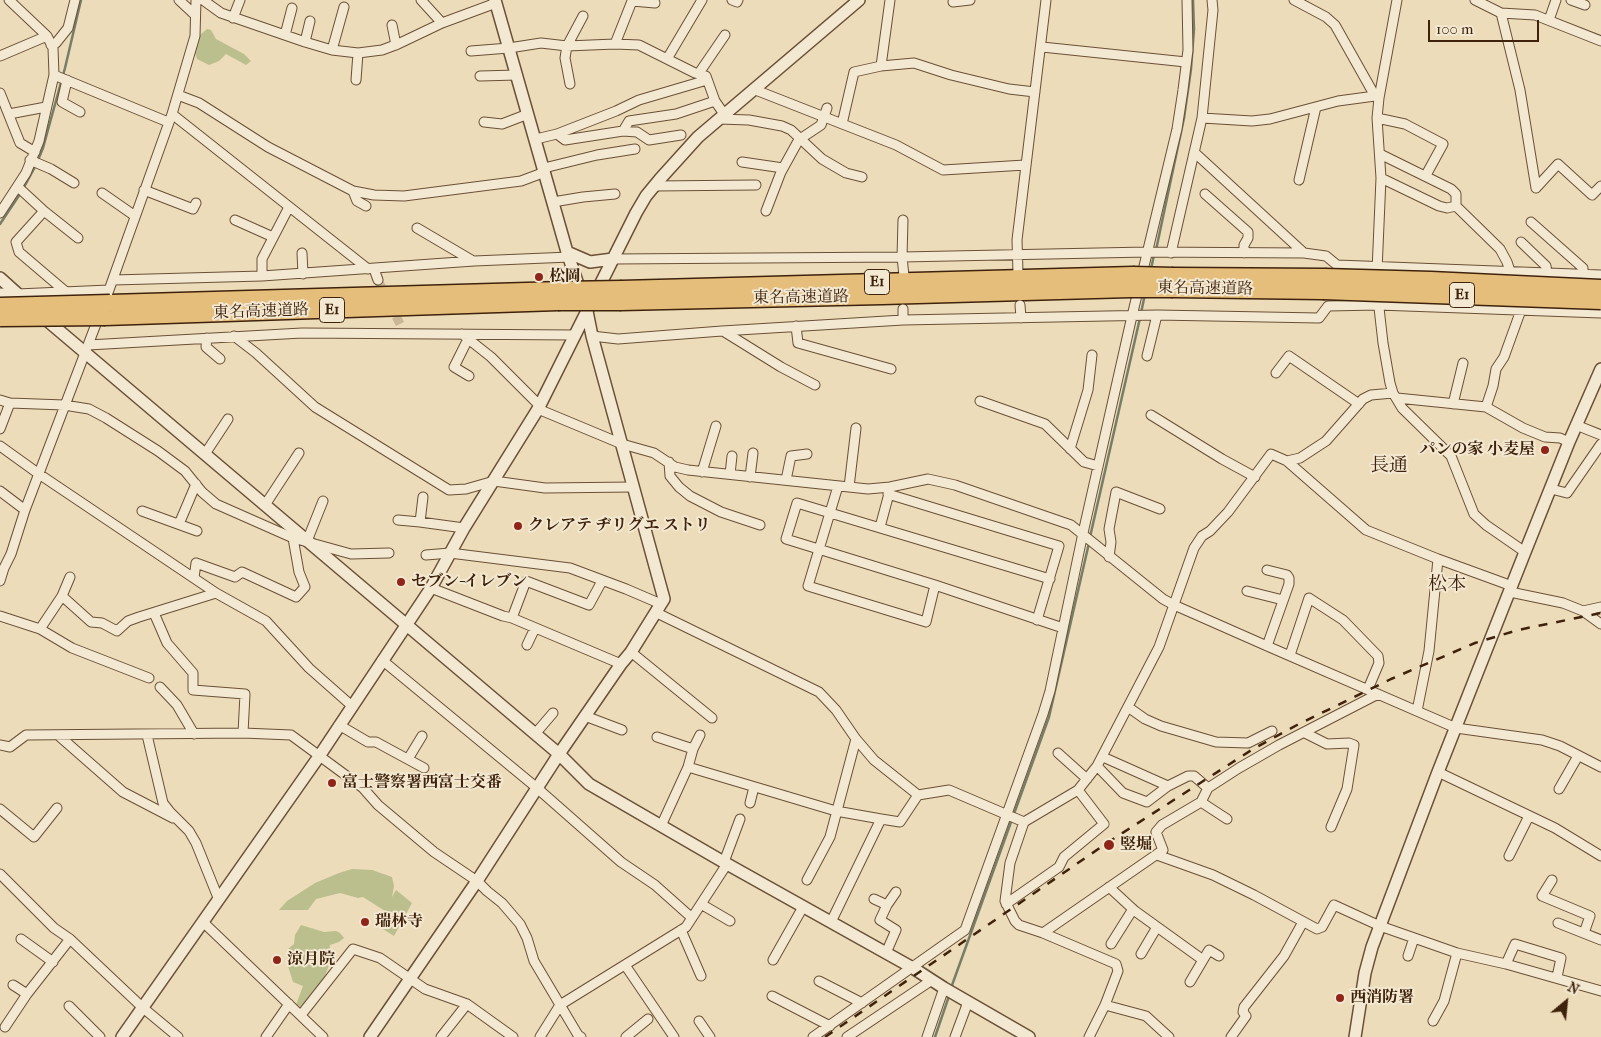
<!DOCTYPE html>
<meta charset="utf-8">
<style>
body{margin:0}
#map{position:relative;width:1601px;height:1037px;overflow:hidden;background:#ecdcb9;font-family:"IM FELL French Canon",serif}
canvas{display:block}
.north{position:absolute;left:1541px;top:977px;width:50px;height:50px;-webkit-text-stroke:4px #f3e8d2;paint-order:stroke;rotate:28deg;font-size:14px;font-weight:700;line-height:20px;text-align:center;color:#3f220b}
.north::after{content:'';display:block;margin:auto;width:18px;height:22px;background:#3f220b;clip-path:polygon(50% 0,100% 100%,50% 72%,0 100%)}
.scale{position:absolute;left:1428px;top:20px;width:111px;height:22px;box-sizing:border-box;border:2px solid #3f220b;border-top:0;padding-left:6px;font-size:15px;line-height:18px;white-space:nowrap;color:#3f220b;-webkit-text-stroke:4px #f3e8d2;paint-order:stroke}
</style>
<div id="map">
<canvas width="1601" height="1037"></canvas>
<div class="north">N</div>
<div class="scale">100 m</div>
</div>
<script>
const c = document.querySelector('canvas').getContext('2d');
c.lineJoin = 'round';
function fillPath(path, color) { c.fillStyle = color; c.fill(path, 'evenodd'); }
const shape = rows => new Path2D(rows.map(r => 'M' + r).join(''));
function stroke(path, color, width, dash) { c.strokeStyle = color; c.lineWidth = width; c.lineCap = dash ? 'butt' : 'round'; c.setLineDash(dash || []); c.stroke(path); }
function drawText(font, color, halo, rows, align = 'center') {
  c.font = font + ' "IM FELL French Canon","Noto Serif JP",serif'; c.lineWidth = 4; c.setLineDash([]); c.textBaseline = 'middle'; c.strokeStyle = halo; c.fillStyle = color; for (const [text, x, y, turn = 0] of rows) {
    c.save(); c.translate(x, y); c.rotate((+turn || 0) * Math.PI / 180); c.textAlign = isNaN(turn) ? turn : align; if (halo) c.strokeText(text, 0, 0); c.fillText(text, 0, 0); c.restore();
  }
}
fillPath(shape([
 [207,29,211,30,216,39,244,54,251,61,246,65,226,54,219,61,209,65,197,59,194,50,200,35],
 [352,869,372,870,392,877,394,886,392,897,396,890,412,903,394,936,378,926,385,911,363,897,358,898,340,893,316,899,308,910,279,910,287,901,315,883,339,873],
 [301,925,324,932,336,931,340,933,344,938,339,942,330,945,329,965,325,976,305,1008,296,1005,303,986,293,982,287,963,288,949,294,944,295,935]
]), '#babf8d');
stroke(shape([
 [38,160,43,148,65,68,81,0],
 [23,189,36,165],
 [0,224,20,194],
 [1156,250,1184,118,1191,69,1194,29,1193,0],
 [1151,269,1154,255],
 [1141,313,1145,294],
 [1090,537,1140,318],
 [951,988,1049,717,1089,543],
 [935,1037,949,996]
]), '#767e6a', 2.5);
stroke(shape([
 [378,280,400,324]
]), '#c9b796', 9, [9, 4.5]);
const minor = shape([
 [179,0,195,15],
 [203,0,221,13,305,42,332,50,358,53,382,50,398,44,442,23,496,3],
 [421,0,442,23],
 [732,0,737,2,738,0],
 [1294,0,1326,17,1335,25,1375,96,1379,98,1377,118,1381,178,1377,271],
 [1475,0,1501,13,1535,15,1601,41],
 [1571,0,1585,5],
 [953,2,970,0],
 [1501,13,1520,90,1536,188],
 [233,18,240,0],
 [1549,20,1556,0],
 [392,25,396,45],
 [285,35,292,8],
 [305,42,310,21],
 [615,44,632,1,655,3],
 [51,45,56,43,68,28,75,0],
 [1042,47,1186,62],
 [332,50,344,7],
 [471,51,509,48,541,43,567,46,615,44,639,45,695,73,706,76,715,101,724,114],
 [0,56,47,36],
 [667,59,702,0],
 [881,66,914,63,951,75,1009,89,1035,92],
 [699,73,725,35],
 [54,75,168,122],
 [480,76,517,75],
 [67,80,62,102,80,112],
 [356,80,358,53],
 [570,84,565,58,567,46,583,16],
 [753,89,896,145,943,170,1025,165],
 [0,93,20,143,35,152],
 [178,95,199,103,268,147,353,191,374,195,404,196,521,181,545,172],
 [1379,98,1397,0],
 [9,114,46,107],
 [172,114,368,269],
 [1202,118,1213,10,1212,0],
 [1377,118,1405,124,1443,144,1426,175],
 [719,119,749,120,782,126,791,130,822,159,846,173,862,177],
 [484,122,502,124,528,114],
 [842,124,854,72,881,66,890,0],
 [623,131,629,121,676,114,715,101],
 [557,134,616,111,639,100,707,80],
 [536,139,557,134,565,140,623,131,637,132,649,140,681,135],
 [1194,152,1304,253],
 [1380,154,1451,189,1456,194,1456,206,1500,249,1507,262,1510,271],
 [30,160,51,169,74,183],
 [742,162,783,168],
 [544,168,597,155,635,149],
 [1381,178,1439,206,1447,208,1456,206],
 [1299,180,1316,107],
 [654,186,756,185],
 [18,187,44,211,16,242,19,252,66,292],
 [1536,188,1558,164,1592,195,1601,186],
 [144,190,193,209,196,203],
 [353,191,357,201,366,206],
 [102,193,135,216],
 [1205,194,1248,232,1248,238,1244,245,1244,253],
 [553,202,583,197,615,194],
 [44,211,78,238],
 [766,211,781,172,797,143,800,139,821,125,827,108],
 [0,213,26,173,39,141,54,75,53,48,47,36,9,0],
 [235,220,273,237],
 [903,220,902,257,904,276],
 [1531,222,1583,268,1583,274],
 [417,228,473,261],
 [1521,242,1546,266,1547,273],
 [302,253,303,274],
 [1171,253,1202,118,1252,121,1270,119,1338,101,1375,96],
 [613,259,902,257,1147,252,1304,253,1326,256,1337,265,1601,275],
 [374,269,378,280],
 [1018,273,1017,240,1046,0],
 [262,276,262,259,289,207],
 [113,280,262,276,474,261,570,257],
 [0,293,17,294,109,290],
 [1378,299,1383,343,1390,383,1393,393,1402,408,1451,456,1474,514,1486,525,1525,552],
 [1020,305,1021,318],
 [903,320,903,309],
 [796,326,798,343,891,369],
 [723,331,781,367,815,385],
 [462,334,491,357,540,406],
 [234,336,256,353,315,407,449,490,466,489,494,481,545,488,633,487],
 [592,336,618,339,722,331,903,320,1157,315,1319,318,1328,306,1378,305,1601,313],
 [207,338,206,347,220,359],
 [468,339,454,367,469,376],
 [88,345,302,333,574,335],
 [1147,356,1157,315],
 [1276,373,1289,356,1359,404],
 [1397,398,1486,407,1523,428,1545,437,1560,438,1569,442],
 [0,400,10,403,64,405,89,409,106,418,158,451,185,471,202,492,216,504,293,538,351,554,389,553],
 [980,401,1045,424,1084,462,1098,466],
 [1453,404,1463,363],
 [1486,407,1493,386,1496,369,1504,357,1521,310],
 [538,409,622,444,654,453,675,467,688,470,868,489,890,487,928,479,955,485,1071,525,1163,599,1174,605,1267,646,1456,728,1542,740,1560,746,1601,767],
 [1151,415,1222,459,1255,477],
 [1576,425,1601,435],
 [0,429,10,403],
 [0,446,39,474,216,593,266,621,309,668,352,706],
 [1070,449,1088,390,1092,355],
 [205,454,228,419],
 [1287,461,1366,530,1438,559,1512,586],
 [669,462,670,476,679,487,690,496,721,512,760,525],
 [702,472,716,426],
 [730,474,732,456],
 [750,477,753,453],
 [786,480,791,456,807,454],
 [838,486,808,586,926,622,935,585],
 [849,487,856,428],
 [1551,489,1567,493,1601,444],
 [0,491,25,510],
 [888,494,1059,546,1037,620],
 [423,497,420,522,464,528],
 [265,505,299,453],
 [142,511,197,531],
 [398,520,420,522],
 [179,524,196,484],
 [880,527,890,490],
 [307,541,323,501],
 [426,555,450,553,570,568,626,589,661,604],
 [1109,557,1111,542,1109,529,1116,492,1160,509],
 [194,578,196,563,235,577,242,572,296,597,305,587,299,572,293,538],
 [1050,579,797,503,786,539,935,585,1063,628],
 [0,581,4,568,11,554,25,510,109,290,172,114,195,36,196,0],
 [431,588,503,616,512,618,621,664],
 [1247,591,1283,600],
 [1510,592,1563,603,1583,611,1601,624],
 [62,596,91,622,102,623,117,631,128,621,139,617,216,593],
 [1583,611,1601,607],
 [154,613,167,643,193,673,193,690,245,694,243,733],
 [657,613,819,692,836,710,856,739,874,760,918,795,949,790,1024,822],
 [0,616,40,629,62,596,70,577],
 [512,618,526,581,589,605,602,581],
 [40,629,72,648,149,678],
 [527,645,535,628],
 [1267,646,1289,584,1289,578,1287,575,1267,570],
 [631,652,712,718],
 [1290,655,1309,598,1343,620,1378,656,1379,663,1368,689],
 [382,660,537,788,621,862,655,885,692,918],
 [160,687,177,705,194,734],
 [1128,707,1145,719,1161,726,1216,742,1248,743,1272,731],
 [1417,711,1429,651,1438,559],
 [585,716,622,730],
 [339,725,368,742,376,742,424,768],
 [1305,733,1327,744,1349,743,1354,745,1347,789,1331,827],
 [535,734,553,713],
 [58,735,123,792,173,818],
 [147,735,163,803,170,812,189,831,196,843,219,900],
 [657,737,693,749],
 [0,745,10,747,26,735,243,733,291,735,363,788,378,805,434,852,477,881,487,891,502,903,520,924,527,938,534,961,578,1035,581,1037],
 [1058,753,1087,779],
 [1103,757,1168,786],
 [408,759,422,736],
 [1097,766,1123,793,1147,802,1168,786,1188,776,1194,776,1208,788],
 [688,767,836,811,881,819,900,822,918,795],
 [1438,772,1555,828,1601,856],
 [1559,789,1578,756],
 [1201,802,1208,788,1239,768,1279,745,1378,694],
 [750,803,754,787],
 [0,809,34,837,57,808],
 [661,826,688,767,693,749,700,735],
 [1157,855,1213,875,1254,895,1317,929,1322,927,1334,905,1380,926,1457,953,1506,964,1601,991],
 [1509,856,1529,816],
 [724,862,740,819],
 [0,874,54,928,70,939,142,1007,178,1037],
 [807,880,830,837,856,739],
 [1552,880,1542,896,1590,916,1584,933],
 [1109,887,1135,911,1203,960,1190,982],
 [874,899,887,905,880,920,896,930,886,953],
 [701,904,730,921],
 [1006,904,1059,867,1064,857,1104,824,1078,790],
 [887,905,896,892],
 [203,922,323,1037],
 [831,922,881,819],
 [1558,923,1601,940],
 [681,930,701,976],
 [1043,933,1163,850,1156,832,1162,825,1201,802,1227,819],
 [21,939,53,962],
 [1111,944,1133,909],
 [1141,954,1157,927],
 [1408,956,1414,938],
 [773,960,803,907],
 [1203,960,1209,950,1219,956],
 [1506,964,1515,944,1561,958,1557,977],
 [625,965,674,1037],
 [819,981,862,1003],
 [13,985,27,994],
 [772,996,830,1026],
 [1105,1005,1146,1016,1169,1037],
 [69,1006,100,1037],
 [301,1015,353,949,380,958,425,989,467,1004,513,1037],
 [699,1021,710,1037],
 [1433,1021,1444,1001,1457,953],
 [5,1027,27,994,70,939],
 [266,1037,289,1004],
 [441,1037,467,1004],
 [540,1037,560,1005,686,927,727,864],
 [626,1037,648,1019],
 [813,1037,965,930,1043,714,1050,691,1083,533,1132,316,1177,129,1183,90,1188,50,1187,0],
 [847,1037,932,980],
 [927,1037,944,988],
 [955,1037,968,1002],
 [1089,1037,1105,1005,1118,971,1116,964,1043,933,1019,925,1015,921,1005,901,1010,863,1024,822,1078,790,1097,766,1159,647,1194,548,1202,536,1210,531,1228,512,1271,454,1287,461,1300,458,1326,441,1363,399,1371,395,1393,393],
 [1231,1037,1246,1016,1243,1012,1244,1007,1284,956,1303,922]
]);
const tertiary = shape([
 [567,252,590,262,613,259],
 [0,278,31,306],
 [43,317,559,754,589,784,727,864,913,968,944,988,1029,1037],
 [122,1037,320,755,431,588,464,528,538,409,636,213,646,196,660,179,698,137,859,0],
 [370,1037,477,881,559,754,621,664,631,652,664,599,592,336,587,311,567,252,495,0],
 [1355,1037,1365,973,1372,947,1438,772,1525,552,1569,442,1601,369]
]);
const motorway = shape([
 [1173,276,1325,277],
 [622,289,1133,275],
 [1173,289,1323,291],
 [621,302,882,296,1130,289],
 [110,303,562,290],
 [105,317,558,302]
]);
stroke(minor, '#6a5036', 11);
stroke(tertiary, '#6a5036', 14);
stroke(motorway, '#3f220b', 19);
stroke(minor, '#f3e8d2', 9);
stroke(tertiary, '#f3e8d2', 11);
stroke(motorway, '#e6be7c', 16);
stroke(shape([
 [825,1037,1107,843,1253,749,1297,725,1391,679,1475,643,1518,630,1601,613]
]), '#3f220b', 2.5, [9, 9]);
const motorwayBridge = shape([
 [1133,275,1173,276],
 [1325,277,1431,280,1601,288],
 [1130,289,1173,289],
 [562,290,622,289],
 [1323,291,1601,301],
 [558,302,621,302],
 [0,306,110,303],
 [0,318,105,317]
]);
stroke(motorwayBridge, '#3f220b', 19, []);
stroke(motorwayBridge, '#e6be7c', 16);
for (const [x, y, r, color] of [
 [539,277,5,"#8f2418"],
 [1545,450,5,"#8f2418"],
 [518,526,5,"#8f2418"],
 [401,582,5,"#8f2418"],
 [332,783,5,"#8f2418"],
 [1109,845,6,"#8f2418"],
 [365,922,5,"#8f2418"],
 [277,960,5,"#8f2418"],
 [1340,998,5,"#8f2418"]
]) { const dot = new Path2D(); dot.arc(x, y, r, 0, 2 * Math.PI); c.fillStyle = color; c.fill(dot); stroke(dot, '#f3e8d2', 2); }
for (const [x, y, w] of [
 [877,282,25],
 [1462,295,25],
 [332,310,25]
]) { const box = new Path2D(); box.roundRect(x - w / 2, y - 12.5, w, 25, 4); c.fillStyle = '#f3e8d2'; c.fill(box); stroke(box, '#3f220b', 1); }
drawText('bold 15px', '#3f220b', null, [
 ["E1",877,282],
 ["E1",1462,295],
 ["E1",332,310]
]);
drawText('bold 16px', '#3f220b', '#f3e8d2', [
 ["松岡",549,277],
 ["パンの家 小麦屋",1535,450,"right"],
 ["クレアテ ヂリグエ ストリ",528,526],
 ["セブン-イレブン",411,582],
 ["富士警察署西富士交番",342,783],
 ["竪堀",1120,845],
 ["瑞林寺",375,922],
 ["涼月院",287,960],
 ["西消防署",1350,998]
], 'left');
drawText('16px', '#3f220b', '#f3e8d2', [
 ["東名高速道路",1205,289,1],
 ["東名高速道路",801,298,-1],
 ["東名高速道路",261,312,-2]
]);
drawText('19px', '#3f220b', '#f3e8d2', [
 ["長通",1389,466],
 ["松本",1447,585]
]);
</script>
